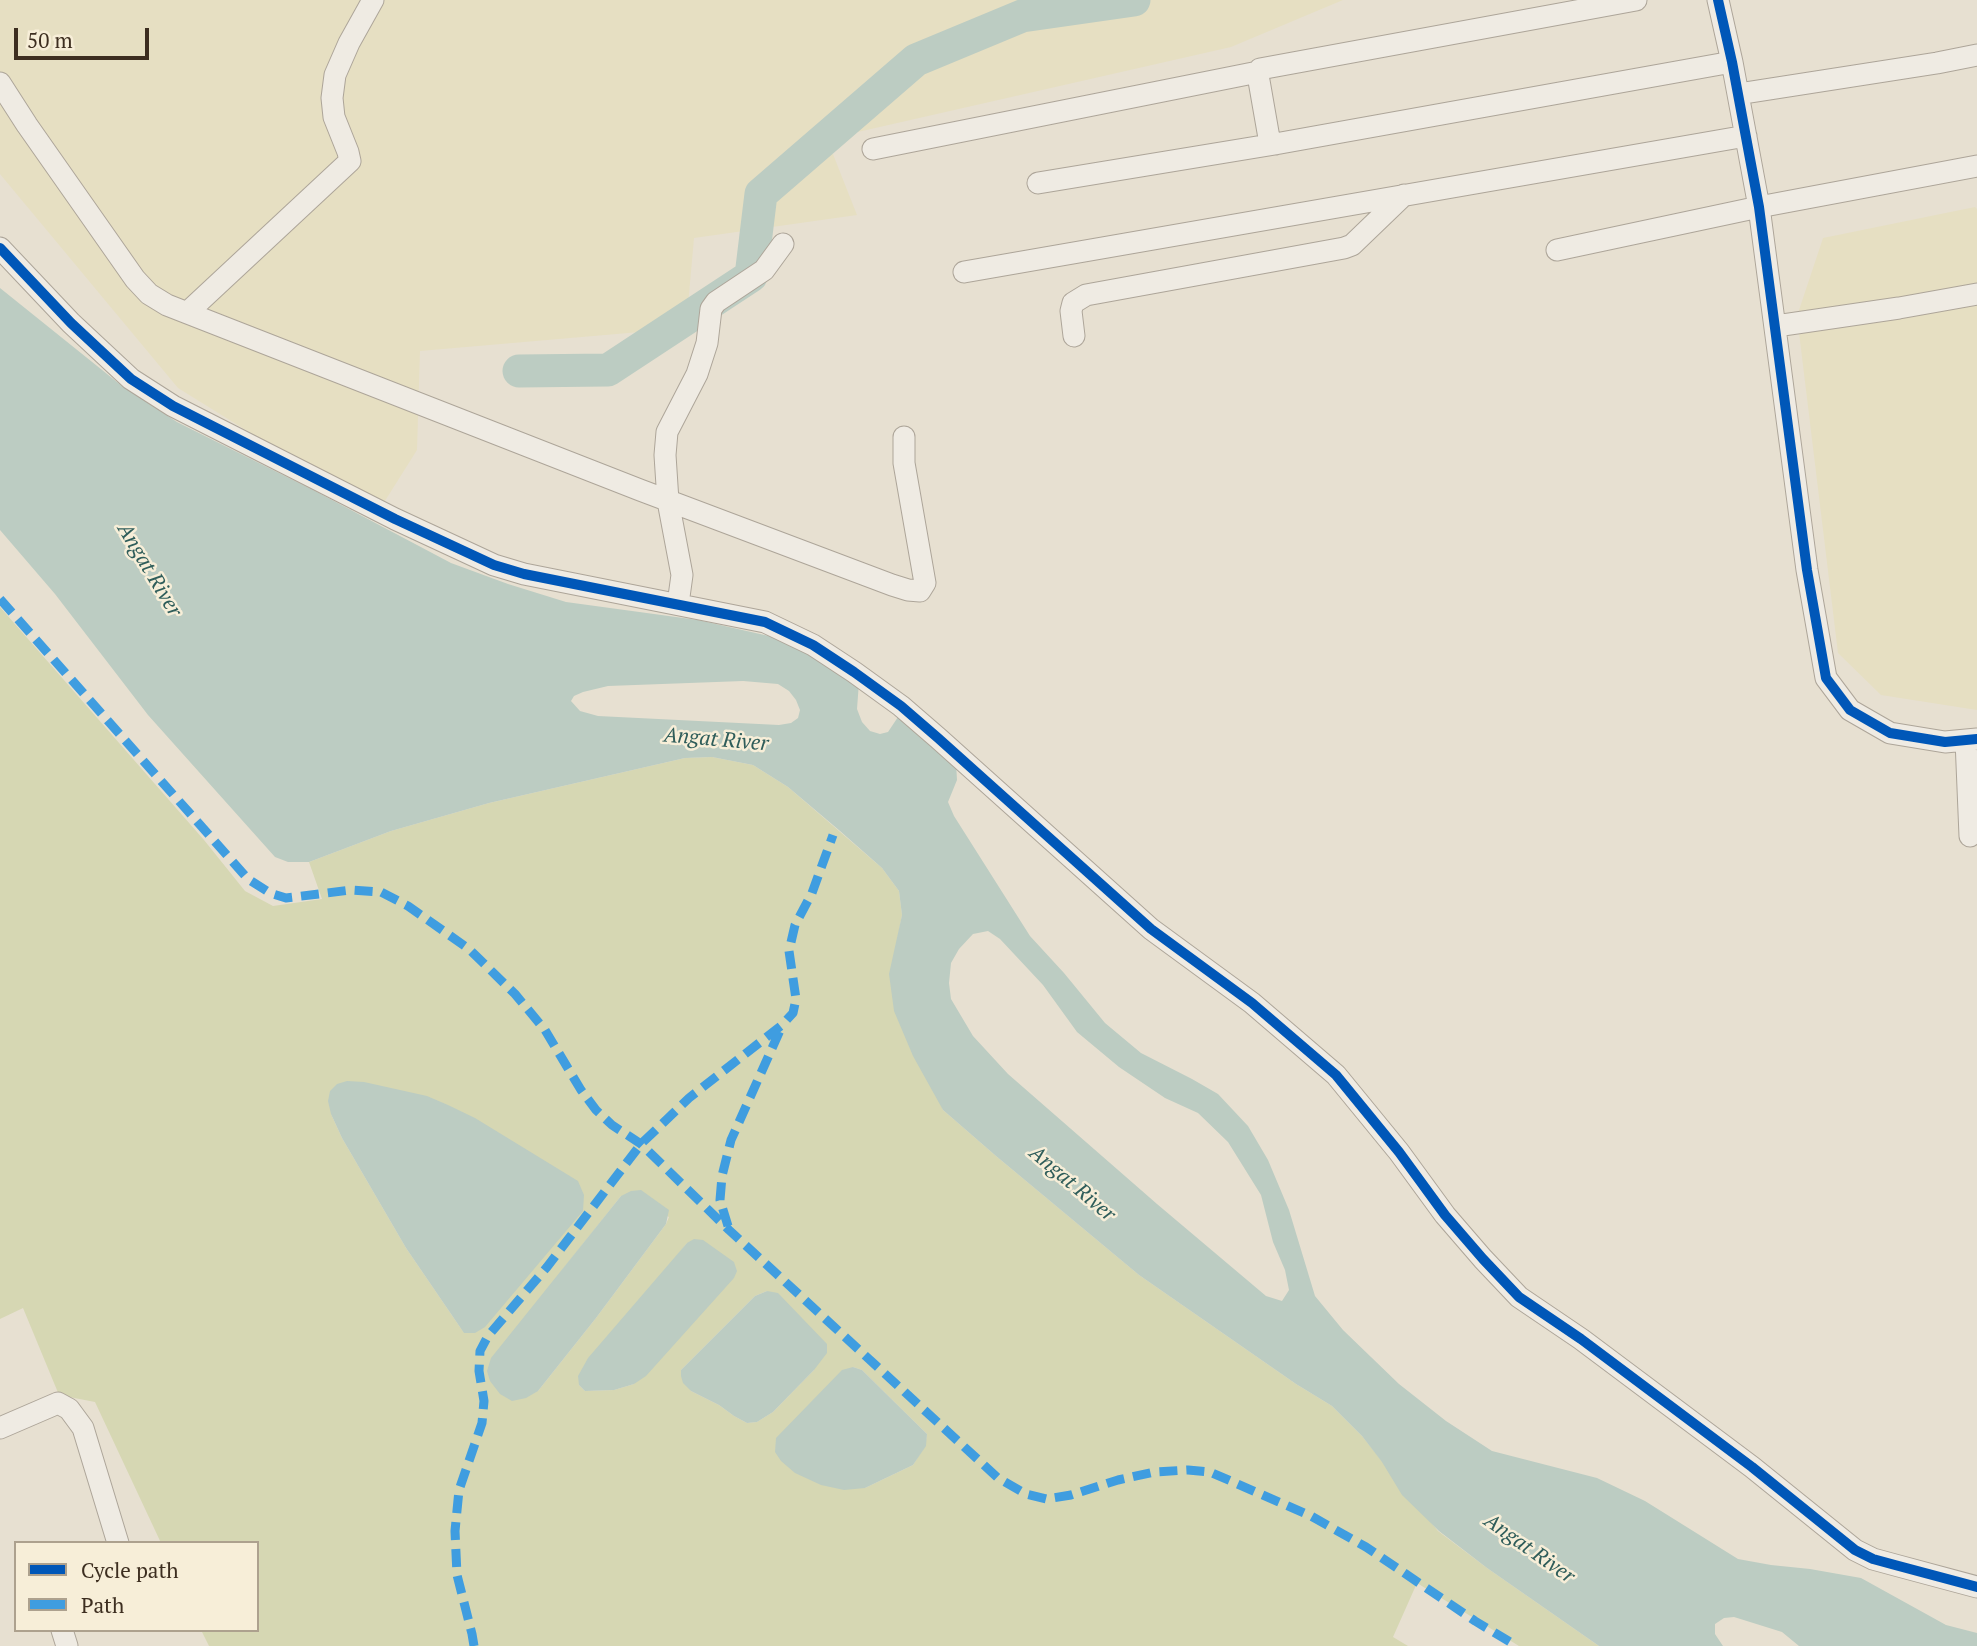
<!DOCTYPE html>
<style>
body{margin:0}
#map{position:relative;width:1977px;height:1646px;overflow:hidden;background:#e7e0d1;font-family:"PT Serif",serif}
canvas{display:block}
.legend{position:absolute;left:14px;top:1541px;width:245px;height:91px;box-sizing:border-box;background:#f7eed8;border:2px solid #ada18e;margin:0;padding:9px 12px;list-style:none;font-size:21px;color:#3d2e20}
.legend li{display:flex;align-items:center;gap:14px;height:35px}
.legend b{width:35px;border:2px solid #ada18e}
.scale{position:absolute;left:14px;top:28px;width:135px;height:32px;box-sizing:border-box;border:4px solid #3d2e20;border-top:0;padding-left:9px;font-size:21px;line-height:24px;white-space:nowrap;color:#3d2e20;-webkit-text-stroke:5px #f7eed8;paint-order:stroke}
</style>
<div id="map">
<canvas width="1977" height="1646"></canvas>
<ul class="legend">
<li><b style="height:9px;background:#0057b8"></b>Cycle path</li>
<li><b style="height:9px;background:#3f9de0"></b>Path</li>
</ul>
<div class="scale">50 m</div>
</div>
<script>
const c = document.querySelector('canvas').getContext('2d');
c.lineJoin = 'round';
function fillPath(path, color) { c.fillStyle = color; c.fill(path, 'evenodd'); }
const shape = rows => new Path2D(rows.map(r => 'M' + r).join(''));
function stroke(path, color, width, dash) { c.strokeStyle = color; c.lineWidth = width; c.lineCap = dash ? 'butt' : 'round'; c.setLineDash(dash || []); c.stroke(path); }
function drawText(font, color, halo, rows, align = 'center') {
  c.font = font + ' "PT Serif",serif'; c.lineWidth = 5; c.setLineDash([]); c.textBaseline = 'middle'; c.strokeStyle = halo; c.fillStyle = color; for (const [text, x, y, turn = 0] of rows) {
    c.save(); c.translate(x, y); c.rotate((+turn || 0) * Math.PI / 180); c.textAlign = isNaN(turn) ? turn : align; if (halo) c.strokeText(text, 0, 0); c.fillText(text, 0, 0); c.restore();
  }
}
fillPath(shape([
 [0,0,1343,0,1231,47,827,139,857,215,694,238,686,328,420,351,417,450,378,512,178,388,0,174],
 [1975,207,1977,209,1977,710,1881,695,1838,653,1797,316,1823,238]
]), '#e6dfc2');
fillPath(shape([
 [0,607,204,840,245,891,273,906,322,899,309,862,391,831,489,803,685,758,712,757,753,765,788,787,882,868,899,891,902,915,897,941,943,1110,996,1156,1139,1275,1296,1384,1332,1406,1362,1436,1438,1531,1487,1568,1599,1646,1519,1646,1417,1583,1393,1637,1408,1646,209,1646,201,1630,257,1630,257,1543,161,1543,95,1402,59,1395,23,1308,0,1319],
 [331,1114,464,1333,406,1248,342,1138],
 [621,1196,669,1217,666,1224,596,1318,538,1391,560,1273],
 [687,1243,634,1384,614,1390,585,1391,579,1385],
 [767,1291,814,1370,773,1412,757,1422,747,1423,734,1416,719,1405,691,1391,681,1370,755,1296],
 [853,1367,862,1370,927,1434,925,1446,913,1465,865,1488]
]), '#d6d7b3');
fillPath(shape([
 [0,288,122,386,177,422,315,491,451,563,508,584,566,602,698,620,791,641,859,682,857,709,862,722,870,731,880,734,888,732,900,714,956,763,957,780,948,802,954,816,1030,936,1064,973,1105,1023,1141,1053,1192,1079,1218,1094,1248,1126,1268,1160,1289,1210,1315,1296,1343,1330,1399,1384,1446,1421,1492,1451,1597,1478,1645,1501,1738,1559,1771,1565,1810,1569,1861,1578,1946,1625,1977,1633,1977,1646,1799,1646,1782,1632,1734,1617,1724,1618,1715,1624,1715,1634,1723,1646,1599,1646,1487,1568,1439,1531,1402,1495,1382,1462,1362,1436,1332,1406,1296,1384,1139,1275,996,1156,943,1110,913,1056,894,1011,889,974,902,915,899,891,882,868,840,831,788,787,753,765,712,757,685,758,489,803,391,831,309,862,288,862,275,857,148,715,55,594,0,530],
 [743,681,778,684,789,691,796,700,800,710,798,718,791,723,779,725,598,716,580,711,571,701,574,696,583,692,608,686],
 [988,931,1000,939,1043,985,1077,1032,1119,1067,1165,1098,1198,1113,1228,1142,1261,1195,1273,1242,1285,1270,1289,1290,1282,1301,1266,1296,1157,1204,1008,1074,973,1036,951,999,949,983,951,963,959,949,973,934],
 [347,1081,364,1082,427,1096,448,1105,475,1118,578,1181,584,1195,583,1211,485,1327,475,1333,464,1333,406,1248,342,1138,331,1114,328,1101,330,1091,337,1084],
 [641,1190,669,1210,666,1224,596,1318,538,1391,526,1398,512,1401,500,1394,490,1381,487,1371,491,1358,621,1196,631,1191],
 [694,1239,703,1240,734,1262,737,1271,734,1278,646,1376,634,1384,614,1390,585,1391,579,1385,578,1376,588,1358,687,1243],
 [767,1291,778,1293,827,1344,827,1353,814,1370,773,1412,757,1422,747,1423,734,1416,719,1405,691,1391,683,1383,681,1376,681,1370,755,1296],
 [853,1367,862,1370,927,1434,926,1446,913,1465,865,1488,844,1490,821,1485,795,1473,781,1461,775,1452,776,1438,842,1370]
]), '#bcccc2');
stroke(shape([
 [519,371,608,370,751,276,761,194,916,60,1022,16,1134,0]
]), '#bcccc2', 33);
const minor = shape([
 [1718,0,1732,62,1759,207,1807,570,1826,678,1850,710,1890,733,1945,742,1977,739],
 [0,83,27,125,135,279,149,294,167,305,640,490,892,585,908,590,920,591,925,583,904,463,904,437],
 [1738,94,1937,63,1977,55],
 [1275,144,1269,138,1258,75,1260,69,1636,0],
 [873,149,1258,72],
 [1038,183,1275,144,1732,62],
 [0,248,71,323,131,379,173,406,395,519,494,565,524,574,765,622,813,645,854,672,901,706,938,738,1151,929,1252,1003,1336,1075,1399,1152,1445,1215,1483,1259,1519,1297,1581,1339,1752,1467,1855,1550,1873,1559,1895,1565,1977,1587],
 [1557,250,1759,207,1977,166],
 [964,272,1746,136],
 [188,312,350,161,348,152,334,117,332,98,335,75,349,43,373,0],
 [1776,326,1899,308,1977,294],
 [1074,336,1071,311,1073,303,1086,295,1344,248,1352,245,1404,195],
 [678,604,682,575,668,501,665,455,667,432,697,374,707,343,711,309,716,302,764,270,783,244],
 [1966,740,1970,836],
 [0,1428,58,1403,69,1409,83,1428,118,1543],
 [62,1630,67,1646]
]);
stroke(minor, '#ada599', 23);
stroke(minor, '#efebe3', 21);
stroke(shape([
 [0,599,248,879,270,893,286,898,351,890,381,892,408,906,469,949,515,994,545,1030,581,1090,596,1110,612,1125,641,1144,729,1230,998,1478,1026,1494,1046,1499,1071,1495,1118,1480,1154,1472,1188,1470,1210,1472,1311,1516,1366,1547,1475,1621,1517,1646],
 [728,1226,720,1200,722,1176,731,1140,782,1026],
 [474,1646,472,1634,457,1575,455,1531,459,1490,482,1423,484,1401,479,1371,480,1351,488,1336,547,1267,641,1144,689,1098,782,1025,793,1013,796,999,789,951,795,925,812,893,833,835]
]), '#3f9de0', 9, [18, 9]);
stroke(shape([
 [1718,0,1732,62,1759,207,1807,570,1826,678,1850,710,1890,733,1945,742,1977,739],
 [0,248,71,323,131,379,173,406,395,519,494,565,524,574,765,622,813,645,854,672,901,706,938,738,1151,929,1252,1003,1336,1075,1399,1152,1445,1215,1483,1259,1519,1297,1581,1339,1752,1467,1855,1550,1873,1559,1895,1565,1977,1587]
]), '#0057b8', 10);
drawText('italic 21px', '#2f5d5a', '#f7eed8', [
 ["Angat River",149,570,59],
 ["Angat River",716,740,5],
 ["Angat River",1072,1184,40],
 ["Angat River",1529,1549,35]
]);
</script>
